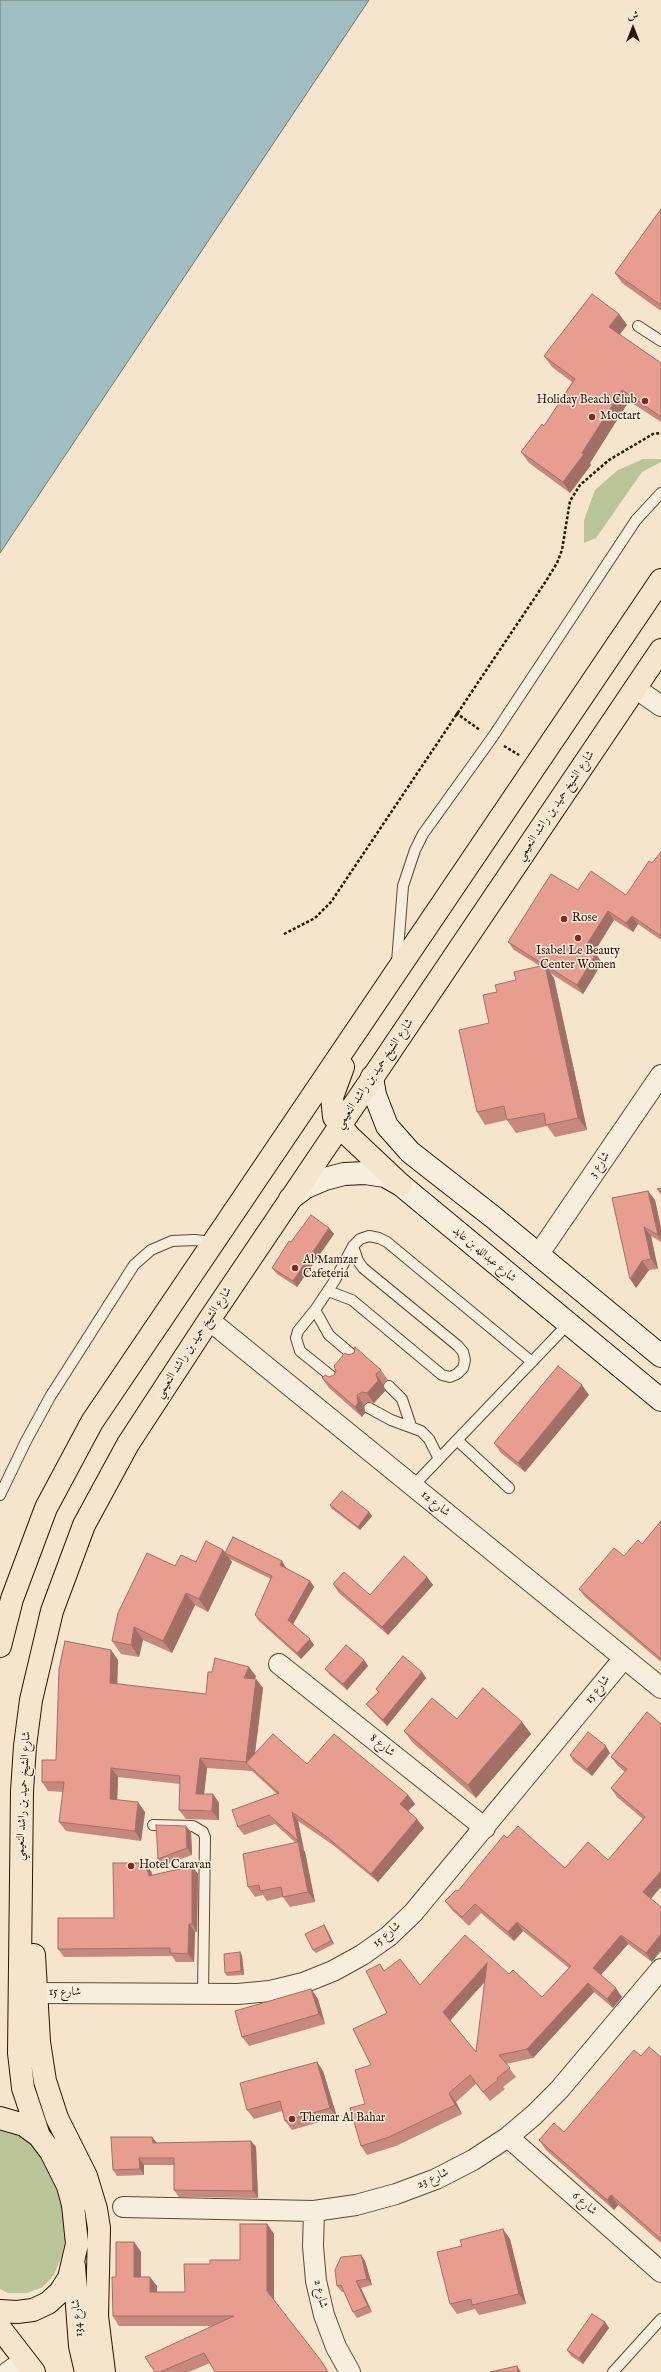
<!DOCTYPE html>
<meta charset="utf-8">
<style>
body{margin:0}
#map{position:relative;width:661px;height:2372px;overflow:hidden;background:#f4e5cc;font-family:"IM FELL English",Amiri,serif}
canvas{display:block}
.north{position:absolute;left:613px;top:8px;width:40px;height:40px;-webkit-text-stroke:3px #f8eede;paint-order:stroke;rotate:0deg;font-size:11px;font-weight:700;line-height:16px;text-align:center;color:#291504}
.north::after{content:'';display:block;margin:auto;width:14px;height:18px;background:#291504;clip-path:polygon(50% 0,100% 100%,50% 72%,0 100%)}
</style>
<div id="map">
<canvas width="661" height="2372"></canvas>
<div class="north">ش</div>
</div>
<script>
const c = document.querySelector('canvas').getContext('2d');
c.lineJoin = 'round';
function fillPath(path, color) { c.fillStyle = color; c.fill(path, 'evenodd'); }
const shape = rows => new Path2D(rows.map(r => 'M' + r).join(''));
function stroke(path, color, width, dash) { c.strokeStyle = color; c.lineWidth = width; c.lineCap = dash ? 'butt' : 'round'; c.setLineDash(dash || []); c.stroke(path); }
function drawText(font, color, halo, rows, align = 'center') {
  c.font = font + ' "IM FELL English",Amiri,serif'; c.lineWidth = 3; c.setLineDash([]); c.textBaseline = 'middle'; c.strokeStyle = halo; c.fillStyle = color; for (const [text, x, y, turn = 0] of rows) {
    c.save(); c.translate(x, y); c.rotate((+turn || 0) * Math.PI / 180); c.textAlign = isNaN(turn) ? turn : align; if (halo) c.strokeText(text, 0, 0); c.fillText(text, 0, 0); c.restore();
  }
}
fillPath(shape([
 [643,459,661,459,661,462,642,472,596,538,584,543,584,520,595,490,618,470],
 [0,2130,17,2131,29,2138,56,2177,67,2231,62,2255,54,2275,43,2287,27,2293,8,2293,0,2289]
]), '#b9c599');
const water = shape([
 [0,0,369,0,0,553,0,0]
]);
fillPath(water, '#a0bdc1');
stroke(water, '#707a75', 1);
const lane = shape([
 [638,326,661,341],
 [397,962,403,886,415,850,423,834,492,738,636,520,661,493],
 [328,1291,352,1300,442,1375,450,1377,457,1374,463,1368,465,1360,463,1352,458,1346,363,1268,358,1261,353,1246],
 [315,1310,329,1335,356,1358],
 [336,1380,300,1351,296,1338,298,1331,315,1310,335,1280,353,1246,360,1239,369,1236,379,1238,387,1242,532,1362],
 [389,1386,402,1399,411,1426],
 [369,1408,391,1420,421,1431,429,1439,439,1459],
 [457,1440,509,1488],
 [413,1486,568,1324],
 [0,1495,26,1441,50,1397,134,1265,151,1250,172,1241,194,1240,214,1242],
 [153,1825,193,1826,203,1832,205,1837,203,1994],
 [613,2372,661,2319]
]);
const street = shape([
 [635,688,661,706],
 [538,1255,661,1075],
 [209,1320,661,1688],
 [279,1664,485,1828],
 [36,1993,238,1994,270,1991,303,1983,333,1971,362,1955,389,1936,413,1913,624,1658],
 [508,2137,661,2272],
 [123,2207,314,2211,356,2205,396,2194,436,2179,473,2160,508,2137,534,2115,559,2090,661,1969],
 [314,2211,313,2246,316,2281,324,2315,336,2347,350,2372],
 [8,2372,25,2360]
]);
const secondary = shape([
 [372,1077,375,1095,387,1126,410,1152,493,1217,661,1356],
 [290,1199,306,1187,325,1179,344,1174,365,1173,385,1176,401,1185,661,1400]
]);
const primary = shape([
 [343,1067,332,1097,334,1117,349,1136,401,1185],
 [0,1646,12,1599,46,1508,92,1422,661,580],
 [34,1955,39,2042,45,2081,57,2118,86,2176,96,2209,99,2228,97,2316,104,2372],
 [0,2118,24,2125,39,2136,51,2152,68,2186,73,2205,77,2244,69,2278,60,2292,48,2303,33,2310,17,2312,0,2311],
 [39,2136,23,2088,19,2053,22,1791,25,1746,31,1700,52,1611,84,1525,128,1444,209,1320,661,650],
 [74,2266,80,2346,86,2372],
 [0,2328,34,2372]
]);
stroke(lane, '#5c4936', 12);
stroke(street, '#5c4936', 22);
stroke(secondary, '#291504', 24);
stroke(primary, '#291504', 24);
stroke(shape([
 [456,713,480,730],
 [504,746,519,755],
 [284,934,315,918,331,902,546,581,557,563,562,550,570,501,580,485,609,460,653,434,661,433]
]), '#291504', 2.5, [3, 2]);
stroke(lane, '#f8eede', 10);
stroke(street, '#f8eede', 20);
stroke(secondary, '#f8eede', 22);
stroke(primary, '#f4e5cc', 22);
fillPath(shape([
 [661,209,661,311,622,283,615,273],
 [619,314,627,325,619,334,661,363,661,422,629,401,590,463,591,465,570,493,529,463,521,452,544,426,572,382,552,367,544,356],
 [661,852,661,940,638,924,633,932,614,920,594,953,596,954,602,963,583,994,550,973,554,978,587,1130,555,1137,547,1126,516,1133,507,1120,485,1125,477,1112,489,1023,497,992,540,966,514,950,508,942,578,890,626,895],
 [661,1188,661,1195,657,1189],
 [648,1191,655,1200,661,1228,661,1242,651,1236,658,1269,649,1270,636,1288],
 [329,1228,334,1234,297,1287,277,1274,272,1268,291,1242],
 [381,1370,388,1380,383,1384,385,1391,374,1403,368,1402,364,1405,365,1413,362,1417,329,1388,322,1378],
 [589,1395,525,1472,501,1453,494,1443],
 [330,1505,369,1512,372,1516,360,1530,332,1509],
 [661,1521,661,1662,585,1597,579,1589,624,1556,642,1544],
 [223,1550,225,1552,282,1561,286,1568,310,1581,314,1587,293,1624,314,1645,301,1659,259,1621,255,1615,271,1579,230,1559,232,1562,208,1612,195,1605,172,1653,143,1640,139,1657,121,1654,112,1641,175,1566,196,1562],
 [427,1577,433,1585,388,1635,339,1593,333,1584,370,1595],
 [111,1650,118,1660,117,1684,206,1694,256,1676,255,1679,256,1679,263,1688,255,1753,307,1764,408,1795,415,1804,408,1811,424,1828,378,1882,333,1845,298,1821,304,1850,301,1847,305,1852,315,1902,290,1907,283,1897,267,1901,263,1895,255,1897,248,1887,296,1843,275,1824,244,1835,238,1827,277,1794,252,1771,207,1768,204,1794,213,1794,219,1803,219,1820,186,1819,179,1810,180,1784,118,1777,117,1800,145,1812,141,1841,66,1831,59,1822,63,1792,48,1791,42,1782,56,1760],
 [364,1660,368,1666,347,1690,330,1675,325,1669],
 [422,1672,426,1678,387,1726,371,1710,366,1704,378,1692,376,1689],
 [647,1712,652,1962,628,1944,601,1975,622,1997,613,2008,594,1992,533,2058,506,2064,516,2077,503,2087,505,2089,490,2101,476,2084,456,2102,462,2114,396,2146,367,2155,361,2146,365,2104,371,2065,387,2013,385,1970,420,1985,509,1974,542,1997,569,1968,523,1931,514,1941,481,1913,469,1926,452,1910,445,1901,458,1891,507,1838,565,1868,608,1860,643,1819,617,1797,611,1788,625,1772,618,1766,611,1757],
 [485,1982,476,2052,450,2020],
 [457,1719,522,1722,531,1734,476,1798,413,1743,404,1731],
 [610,1753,592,1776,574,1762,570,1755],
 [191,1832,192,1855,162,1866,158,1859],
 [192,1866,198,1874,197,1932,195,1932,194,1962,176,1962,172,1956,64,1957,58,1949,114,1918,151,1871,152,1875],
 [324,1925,326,1928,334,1944,316,1953,313,1950],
 [240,1952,242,1956,244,1975,227,1976,225,1973],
 [311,1989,318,1999,325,2024,249,2046,242,2037],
 [641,2056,661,2057,661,2243,618,2205,614,2210,546,2150,539,2140,564,2132],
 [317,2062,323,2071,337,2117,292,2130,285,2121,282,2111,254,2119,247,2110],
 [152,2137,157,2143,251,2141,256,2147,258,2198,179,2197,174,2190,174,2165,144,2165,144,2175,117,2176,113,2170],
 [267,2224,274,2234,274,2300,328,2372,215,2372,210,2363,189,2372,155,2372,213,2326,119,2326,113,2316,116,2277,134,2242,141,2252,141,2277,157,2286,157,2292,185,2292,210,2264,240,2260],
 [510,2239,526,2304,479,2315,475,2309,457,2314,450,2304,462,2246],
 [361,2255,365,2261,372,2285,361,2288,372,2312,357,2318,353,2312,344,2292,342,2292,337,2286],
 [605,2322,609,2328,583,2364,571,2356,567,2350]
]), '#c7887d');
fillPath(shape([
 [619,314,627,325,617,338,609,327],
 [622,390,629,401,590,463,591,465,570,493,563,482],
 [608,911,614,920,591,956,585,947],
 [632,916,638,924,633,932,626,923],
 [596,954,602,963,583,994,577,985],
 [545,965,554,978,587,1130,578,1118],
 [648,1191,655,1200,661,1228,661,1239,658,1235],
 [644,1227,651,1236,658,1269,651,1259],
 [329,1228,334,1234,297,1287,293,1281],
 [642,1261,649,1270,636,1288,630,1279],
 [376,1374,383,1384,385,1391,374,1403,367,1393],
 [582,1385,589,1395,525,1472,518,1463],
 [357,1395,364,1405,365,1413,362,1417,355,1407],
 [369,1512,372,1516,360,1530,358,1527],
 [223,1550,232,1562,208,1612,199,1599],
 [282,1561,286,1568,284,1571,280,1565],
 [427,1577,433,1585,388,1635,382,1627],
 [310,1581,314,1587,292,1626,288,1620],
 [186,1593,195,1605,172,1653,163,1641],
 [134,1627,143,1640,139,1657,131,1645],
 [310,1639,314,1645,301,1659,297,1653],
 [111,1650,118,1660,117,1693,110,1683],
 [364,1660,368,1666,347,1690,343,1684],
 [249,1667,256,1676,251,1688,244,1678],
 [422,1672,426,1678,387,1726,383,1720],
 [256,1679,263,1688,253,1769,248,1765,246,1762],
 [522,1722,531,1734,476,1798,468,1785],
 [606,1746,610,1753,592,1776,587,1769],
 [200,1758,207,1768,203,1803,196,1794],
 [111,1768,118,1777,117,1808,110,1799],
 [213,1794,219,1803,219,1820,212,1811],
 [408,1795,415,1804,406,1813,400,1804],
 [138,1802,145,1812,141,1841,135,1831],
 [292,1812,298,1821,304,1850,298,1841],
 [417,1819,424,1828,378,1882,371,1874],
 [186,1826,191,1832,192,1855,187,1848],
 [298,1842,305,1852,315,1902,308,1892],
 [145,1863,151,1871,155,1884,149,1876],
 [192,1866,198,1874,197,1932,192,1924],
 [661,1871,661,1887,649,1901,643,1892],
 [517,1922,523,1931,514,1941,508,1932],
 [189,1924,195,1932,194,1962,188,1954],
 [324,1925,326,1928,334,1944,331,1941],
 [661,1934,661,1951,652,1962,646,1953],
 [621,1935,628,1944,599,1977,593,1968],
 [240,1952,242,1956,244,1975,241,1971],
 [487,1963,493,1972,450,2021,443,2012],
 [588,1983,594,1992,533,2058,527,2049],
 [616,1988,622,1997,613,2008,607,1999],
 [311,1989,318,1999,325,2024,319,2014],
 [317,2062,323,2071,337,2117,330,2108],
 [449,2093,456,2102,462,2114,455,2105],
 [152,2137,157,2143,153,2143],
 [251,2141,256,2147,258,2198,253,2191],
 [139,2158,144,2165,144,2175,140,2169],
 [611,2195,618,2205,614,2210,607,2200],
 [267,2224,274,2234,274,2300,267,2291],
 [503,2229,510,2239,526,2304,519,2294],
 [134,2242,141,2252,141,2286,134,2277],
 [361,2255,365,2261,372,2285,367,2279],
 [150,2277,157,2286,157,2302,150,2292],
 [356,2281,361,2288,372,2312,368,2306],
 [605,2322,609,2328,583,2364,579,2358],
 [517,2366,521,2372,518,2372]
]), '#a26f66');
const building = shape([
 [661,209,661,305,615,273,661,209],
 [592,294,619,314,609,327,661,363,661,417,622,390,582,453,584,454,563,482,521,452,542,424,544,426,575,379,544,356,592,294],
 [661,852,661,936,632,916,626,923,608,911,585,947,596,954,577,985,508,942,551,874,578,890,591,871,626,895,649,861,652,863,661,852],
 [545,965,578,1118,546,1125,544,1113,507,1120,504,1106,477,1112,459,1030,489,1023,483,995,497,992,495,985,516,980,514,972,545,965],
 [661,1188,661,1192,657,1189,661,1188],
 [648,1191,658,1235,644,1227,651,1259,642,1261,630,1279,612,1198,648,1191],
 [311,1215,329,1228,293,1281,272,1268,289,1241,291,1242,311,1215],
 [355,1347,381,1370,376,1374,378,1381,367,1393,362,1392,357,1395,358,1403,355,1407,322,1378,325,1375,329,1377,334,1375,336,1371,334,1366,345,1353,348,1355,354,1353,355,1347],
 [558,1366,582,1385,518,1463,494,1443,558,1366],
 [342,1491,369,1512,358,1527,330,1505,342,1491],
 [661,1521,661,1659,579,1589,614,1548,624,1556,638,1540,642,1544,661,1521],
 [233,1537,282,1561,280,1565,310,1581,288,1620,310,1639,297,1653,255,1615,272,1576,225,1553,233,1537],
 [206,1541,223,1550,199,1599,186,1593,163,1641,134,1627,131,1645,112,1641,118,1613,147,1553,175,1566,181,1555,196,1562,206,1541],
 [404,1556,427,1577,382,1627,333,1584,344,1572,370,1595,404,1556],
 [65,1641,111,1650,110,1683,206,1694,208,1672,212,1672,215,1658,249,1667,244,1678,256,1679,246,1762,200,1758,196,1794,213,1794,212,1811,179,1810,180,1776,111,1768,110,1799,138,1802,135,1831,59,1822,64,1782,42,1782,42,1760,56,1760,59,1669,65,1641],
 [346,1645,364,1660,343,1684,325,1669,346,1645],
 [403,1656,422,1672,383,1720,366,1704,379,1692,376,1689,403,1656],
 [483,1688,522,1722,468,1785,404,1731,432,1698,457,1719,483,1688],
 [647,1712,661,1724,661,1871,643,1892,661,1907,661,1934,646,1953,621,1935,593,1968,616,1988,607,1999,588,1983,527,2049,499,2055,510,2068,497,2078,498,2080,483,2092,470,2075,449,2093,455,2105,389,2137,361,2146,350,2108,365,2104,355,2070,371,2065,353,2029,387,2013,366,1971,380,1964,384,1971,400,1959,420,1985,465,1935,509,1974,513,1970,542,1997,571,1966,517,1922,508,1932,475,1904,462,1917,445,1901,456,1890,458,1891,504,1835,507,1838,518,1826,565,1868,588,1842,608,1860,645,1817,611,1788,627,1769,611,1757,647,1712],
 [487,1963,476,2052,443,2012,487,1963],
 [588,1732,606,1746,587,1769,570,1755,588,1732],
 [273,1734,307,1764,334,1734,408,1795,400,1804,417,1819,371,1874,327,1837,292,1812,298,1841,269,1815,238,1827,232,1810,279,1793,246,1763,273,1734],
 [156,1825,186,1826,187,1848,158,1859,156,1825],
 [298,1842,308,1892,283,1897,281,1887,260,1891,259,1885,248,1887,243,1854,298,1842],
 [113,1863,145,1863,149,1876,192,1866,192,1924,189,1924,188,1954,170,1953,170,1948,58,1949,58,1918,114,1918,113,1863],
 [324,1925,331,1941,313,1950,305,1934,324,1925],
 [240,1952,241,1971,225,1973,224,1954,240,1952],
 [311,1989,319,2014,242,2037,235,2011,311,1989],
 [649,2047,661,2057,661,2239,611,2195,607,2200,539,2140,554,2123,564,2132,634,2050,641,2056,649,2047],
 [317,2062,330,2108,285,2121,280,2101,247,2110,240,2083,317,2062],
 [111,2137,152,2137,153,2143,251,2141,253,2191,174,2190,174,2158,139,2158,140,2169,113,2170,111,2137],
 [240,2224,267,2224,267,2291,322,2362,328,2372,215,2372,204,2353,160,2372,155,2372,145,2357,234,2316,113,2316,112,2277,116,2277,116,2242,134,2242,134,2277,150,2277,150,2292,185,2292,184,2264,210,2264,210,2260,240,2260,240,2224],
 [503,2229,519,2294,472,2305,471,2299,450,2304,437,2252,462,2246,460,2240,503,2229],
 [361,2255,367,2279,356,2281,368,2306,353,2312,341,2285,337,2286,335,2270,341,2257,361,2255],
 [592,2314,605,2322,579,2358,567,2350,592,2314],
 [517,2366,518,2372,490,2372,517,2366]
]);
fillPath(building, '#e79e91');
stroke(building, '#a26f66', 1);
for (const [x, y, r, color] of [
 [645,401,4,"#8f2418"],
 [592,417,4,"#8f2418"],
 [564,919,4,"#8f2418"],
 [578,938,4,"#8f2418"],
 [295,1268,4,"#8f2418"],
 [131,1866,4,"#8f2418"],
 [292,2119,4,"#8f2418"]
]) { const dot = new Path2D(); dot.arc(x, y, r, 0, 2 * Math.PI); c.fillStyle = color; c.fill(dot); stroke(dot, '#f8eede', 1.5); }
drawText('12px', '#291504', '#f8eede', [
 ["Holiday Beach Club",637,401,"right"],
 ["Moctart",600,417],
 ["Rose",572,919],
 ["Isabel Le Beauty",578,952,"center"],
 ["Center Women",578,966,"center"],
 ["Al Mamzar",303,1261],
 ["Cafeteria",303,1275],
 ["Hotel Caravan",139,1866],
 ["Themar Al Bahar",300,2119]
], 'left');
drawText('12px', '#291504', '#f8eede', [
 ["شارع الشيخ حميد بن راشد النعيمي",556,806,-56],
 ["شارع الشيخ حميد بن راشد النعيمي",375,1074,-56],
 ["شارع 3",600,1165,-56],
 ["شارع عبدالله بن عابد",484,1255,40],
 ["شارع الشيخ حميد بن راشد النعيمي",194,1343,-57],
 ["شارع 12",435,1504,39],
 ["شارع 15",598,1690,-51],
 ["شارع 8",382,1746,39],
 ["شارع الشيخ حميد بن راشد النعيمي",24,1796,-87],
 ["شارع 15",387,1935,-40],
 ["شارع 15",65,1993],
 ["شارع 23",433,2179,-24],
 ["شارع 6",584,2204,41],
 ["شارع 2",320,2294,78],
 ["شارع 134",78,2318,-95]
]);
</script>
